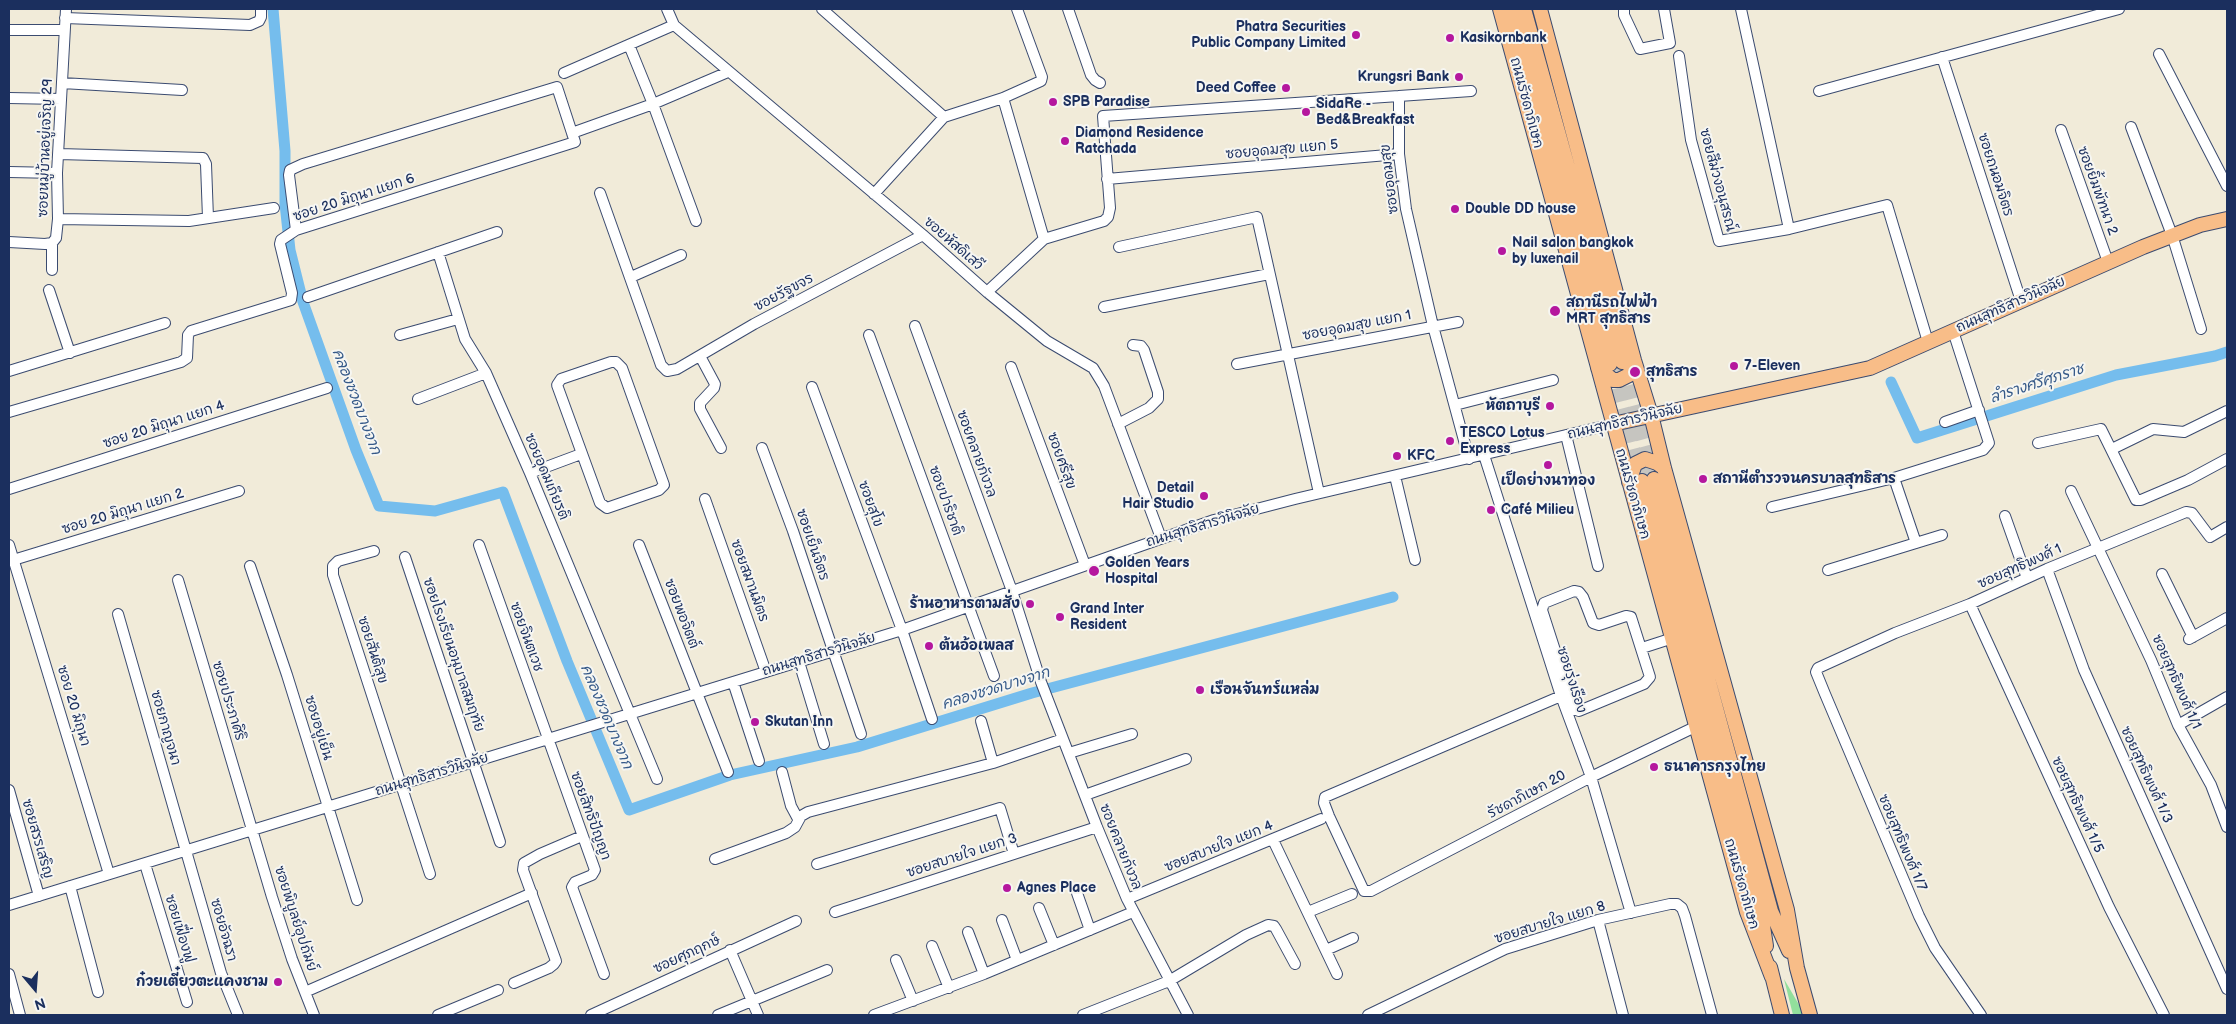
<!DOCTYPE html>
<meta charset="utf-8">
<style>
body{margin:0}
#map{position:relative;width:2236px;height:1024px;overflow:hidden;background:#f1ebd9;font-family:"Balsamiq Sans",sans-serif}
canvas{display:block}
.frame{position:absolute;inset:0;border:10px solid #1b2f5e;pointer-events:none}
.north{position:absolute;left:10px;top:964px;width:50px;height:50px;-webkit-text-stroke:4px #f6f6f2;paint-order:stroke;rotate:162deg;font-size:14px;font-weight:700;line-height:20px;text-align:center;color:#1b2f5e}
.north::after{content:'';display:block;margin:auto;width:18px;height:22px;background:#1b2f5e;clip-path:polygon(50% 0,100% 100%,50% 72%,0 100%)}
</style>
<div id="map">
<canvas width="2236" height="1024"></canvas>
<div class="frame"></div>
<div class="north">N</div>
</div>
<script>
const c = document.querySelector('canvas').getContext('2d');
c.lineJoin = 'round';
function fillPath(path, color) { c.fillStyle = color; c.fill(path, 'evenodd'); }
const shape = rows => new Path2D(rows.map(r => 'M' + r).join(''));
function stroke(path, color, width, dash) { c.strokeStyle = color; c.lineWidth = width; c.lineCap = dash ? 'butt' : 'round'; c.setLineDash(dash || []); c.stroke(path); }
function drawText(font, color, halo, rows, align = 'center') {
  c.font = font + ' "Balsamiq Sans","Playpen Sans Thai",sans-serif'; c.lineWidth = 4; c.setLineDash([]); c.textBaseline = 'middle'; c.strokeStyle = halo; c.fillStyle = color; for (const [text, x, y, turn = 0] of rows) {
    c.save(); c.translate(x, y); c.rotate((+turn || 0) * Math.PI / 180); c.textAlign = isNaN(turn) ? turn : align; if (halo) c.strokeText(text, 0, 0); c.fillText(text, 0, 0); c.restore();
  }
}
fillPath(shape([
 [1784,979,1805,1015,1793,1015]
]), '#92df9c');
stroke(shape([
 [273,9,285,151,285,204,290,250,303,302,356,450,379,506,435,511,503,492,567,661,629,810,730,775,857,747,1032,693,1393,597],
 [1891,382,1917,438,2116,375,2215,356,2227,352]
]), '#75bded', 11);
stroke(shape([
 [1623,365,1654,479],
 [1611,368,1642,481]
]), '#c6c5c0', 14, [14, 7]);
const minor = shape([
 [667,9,674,25,923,235,987,292,1047,341,1093,368,1104,386,1161,538],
 [822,9,944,117],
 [1068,9,1091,75,1095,80,1100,83],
 [1624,9,1624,15,1640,49,1670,43,1664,9],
 [1741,9,1789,229,1887,205,1928,342],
 [65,18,250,25,259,21,261,17,261,9],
 [9,30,64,30],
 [629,45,653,104,696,221],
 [2159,54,2227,186],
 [1679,56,1691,140,1719,241,1789,229],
 [1942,57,2021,301],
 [564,73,674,25],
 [62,83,182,90],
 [1819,91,2119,9],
 [1399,96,1471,91],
 [9,98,61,99],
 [1003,98,1044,239],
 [2131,127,2172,235,2201,329],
 [2061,130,2108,262],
 [59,154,203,158,206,164,208,218],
 [9,172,57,173],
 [1107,179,1399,154],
 [600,193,661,365,667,371,677,369,754,324,923,235],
 [874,194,944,117,1003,98,1041,81,1042,77,1017,9],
 [58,219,189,221,274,208],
 [296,230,289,175,290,170,303,164,557,87,572,133],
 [9,242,45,244,52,243,56,238,58,219,57,173,66,9],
 [52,243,52,270],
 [1119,247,1257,217,1319,493],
 [438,252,465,339,486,373,530,473,657,779],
 [631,277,681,255],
 [49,290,70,353],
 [987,292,1044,239,1104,221,1108,217,1110,208,1103,116,1399,96,1399,154,1406,209,1433,326,1469,459],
 [308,297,497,232],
 [1104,307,1269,274],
 [915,326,1012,591,1041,682,1097,827,1127,899,1188,1015],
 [400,335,458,319],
 [869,335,994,676],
 [700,356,715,384,714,388,700,403,700,409,721,448],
 [611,362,616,362,622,368,664,485,659,490,607,508,600,503,557,385,561,379,611,362],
 [1237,364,1458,322],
 [1011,367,1085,565],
 [9,371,165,323],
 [812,387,902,630,932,719],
 [418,399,486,373],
 [1455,405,1553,380],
 [9,412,181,362,187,358,188,335,191,331,291,300,292,293,280,244,281,240,296,230,575,142,572,133,653,104,728,72],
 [1945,422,1979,410],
 [1118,424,1149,408,1158,399,1158,392,1144,350,1141,346,1133,345],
 [1566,435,1598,566],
 [2038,443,2101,429,2136,500,2141,500,2188,480,2227,459],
 [762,448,793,531,861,734],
 [2112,449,2153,429,2184,432,2227,411],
 [1484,455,1561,696,1591,777,1631,913],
 [530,473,581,454],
 [1395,476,1415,560],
 [1894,478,1916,543],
 [9,489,327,388],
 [2071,491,2151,660,2178,725,2211,785,2227,827],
 [705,499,766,672],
 [1772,507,1894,478,1983,450,1989,443,1953,331],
 [2005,516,2027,578],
 [9,545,109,874],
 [479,545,595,870,592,875,575,882,572,887,604,974],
 [639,545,728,772],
 [374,551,338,561,333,566,333,575,430,874],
 [405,557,500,842],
 [10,561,239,491],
 [250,566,287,675,357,900],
 [2047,569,2084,670,2227,989],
 [1828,570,1942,535],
 [2162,574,2193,637],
 [178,580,272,897,292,959,314,1015],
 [1574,591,1579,592,1583,597,1593,623,1599,625,1626,616,1631,617,1650,677,1644,684,1579,711,1574,709,1542,610,1544,603,1574,591],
 [1970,604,2109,907,2164,1015],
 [118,614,221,973,238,1015],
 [2189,639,2227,618],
 [1642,648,1673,638],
 [799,662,824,744],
 [733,682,759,761],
 [1561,696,1325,797,1324,803,1329,816,1364,891,1371,891,1591,777,1697,726],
 [981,721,993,763,1063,739],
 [2178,725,2227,697],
 [1069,753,1132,734],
 [782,772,791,806,798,819],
 [9,790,39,896],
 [1085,795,1186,759],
 [1273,840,1337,974],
 [715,859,786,833,795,827,801,816,808,812,993,763],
 [145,864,187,1002],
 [817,864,1000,808,1014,854],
 [70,886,98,992],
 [1077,893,1090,930],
 [1127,899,1321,819],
 [9,905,902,630,1214,520,1295,499,1613,424],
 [1039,908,1054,945],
 [835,912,1097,827],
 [1308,912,1352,894],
 [1002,920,1017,960],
 [1598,920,1623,1015],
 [968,932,984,974],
 [932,946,949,988],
 [730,950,758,1015],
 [1326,950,1353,938],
 [896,960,913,1001],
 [9,974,20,1015],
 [514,983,549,968,554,964,556,961,523,870,524,863,540,854,582,836],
 [305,992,532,893],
 [438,1015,498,990],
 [591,1015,796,921],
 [718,1015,827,970],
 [874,1015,984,974,1133,912],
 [1083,1015,1169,981,1246,935,1268,925,1274,926,1276,929,1295,964],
 [1368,1015,1505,949,1598,920,1670,904,1677,904,1682,908,1685,916,1712,1015],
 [1981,1015,1935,948,1919,916,1825,694,1816,672,1818,668,1895,633,1970,604,2047,569,2186,512,2192,513,2210,537,2227,527]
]);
const major = shape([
 [1500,9,1747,912,1772,977],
 [1513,9,1610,364],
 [1524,9,1622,362],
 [1540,9,1634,360,1651,415,1664,468,1787,910,1797,968,1810,1015],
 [1598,368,1613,380,1619,380,1629,375,1634,360],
 [1613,424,1870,368,2143,247,2200,225,2227,219],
 [1654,479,1771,911,1789,951],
 [1642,481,1761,913,1766,946],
 [1629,482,1635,464,1645,459,1657,463,1664,468],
 [1770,967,1782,1015]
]);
stroke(minor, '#3b4b70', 12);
stroke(major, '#3b4b70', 16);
stroke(minor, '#fff', 10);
stroke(major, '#f8bd88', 14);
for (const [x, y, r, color] of [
 [1356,35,5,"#b5179e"],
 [1450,38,5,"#b5179e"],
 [1459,77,5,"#b5179e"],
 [1286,88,5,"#b5179e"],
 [1053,102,5,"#b5179e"],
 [1306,112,5,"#b5179e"],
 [1065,141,5,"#b5179e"],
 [1455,209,5,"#b5179e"],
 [1502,251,5,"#b5179e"],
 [1555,311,6,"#b5179e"],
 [1734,366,5,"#b5179e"],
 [1635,372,6,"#b5179e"],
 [1550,406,5,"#b5179e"],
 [1450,441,5,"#b5179e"],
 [1397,456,5,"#b5179e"],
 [1548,465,5,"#b5179e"],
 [1703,479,5,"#b5179e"],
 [1204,496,5,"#b5179e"],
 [1491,510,5,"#b5179e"],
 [1094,571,6,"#b5179e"],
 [1030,604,5,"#b5179e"],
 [1060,617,5,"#b5179e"],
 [929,646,5,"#b5179e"],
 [1200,690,5,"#b5179e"],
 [755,722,5,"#b5179e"],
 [1654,767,5,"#b5179e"],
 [1007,888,5,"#b5179e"],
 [278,982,5,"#b5179e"]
]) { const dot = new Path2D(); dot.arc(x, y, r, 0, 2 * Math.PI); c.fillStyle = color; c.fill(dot); stroke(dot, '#f6f6f2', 2); }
drawText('bold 14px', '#1b2f5e', '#f6f6f2', [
 ["Phatra Securities",1346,27,"right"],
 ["Public Company Limited",1346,43,"right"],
 ["Kasikornbank",1460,38],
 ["Krungsri Bank",1449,77,"right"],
 ["Deed Coffee",1276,88,"right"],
 ["SPB Paradise",1063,102],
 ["SidaRe -",1316,104],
 ["Bed&Breakfast",1316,120],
 ["Diamond Residence",1075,133],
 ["Ratchada",1075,149],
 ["Double DD house",1465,209],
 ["Nail salon bangkok",1512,243],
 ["by luxenail",1512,259],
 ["สถานีรถไฟฟ้า",1566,303],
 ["MRT สุทธิสาร",1566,319],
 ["7-Eleven",1744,366],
 ["สุทธิสาร",1646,372],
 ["หัตถาบุรี",1540,406,"right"],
 ["TESCO Lotus",1460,433],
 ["Express",1460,449],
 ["KFC",1407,456],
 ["สถานีตำรวจนครบาลสุทธิสาร",1713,479],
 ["เป็ดย่างนาทอง",1548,481,"center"],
 ["Detail",1194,488,"right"],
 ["Hair Studio",1194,504,"right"],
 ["Café Milieu",1501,510],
 ["Golden Years",1105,563],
 ["Hospital",1105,579],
 ["ร้านอาหารตามสั่ง",1020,604,"right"],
 ["Grand Inter",1070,609],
 ["Resident",1070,625],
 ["ต้นอ้อเพลส",939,646],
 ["เรือนจันทร์แหล่ม",1210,690],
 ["Skutan Inn",765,722],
 ["ธนาคารกรุงไทย",1664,767],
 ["Agnes Place",1017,888],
 ["ก๋วยเตี๋ยวตะแคงชาม",268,982,"right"]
], 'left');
drawText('14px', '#1b2f5e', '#f6f6f2', [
 ["ถนนรัชดาภิเษก",1526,103,75],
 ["ซอยหมู่บ้านอยู่เจริญ 29",46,148,-88],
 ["ซอยอุดมสุข แยก 5",1282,150,-5],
 ["ซอยถนอมจิตร",1995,175,72],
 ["ซอยอุดมสุข",1390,179,-97],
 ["ซอยสีม่วงอนุสรณ์",1717,180,75],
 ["ซอยยิ้มพัทนา 2",2097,191,70],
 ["ซอย 20 มิถุนา แยก 6",354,198,-18],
 ["ซอยหัสดิเสวี",953,244,41],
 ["ซอยรัฐขจร",784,293,-28],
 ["ถนนสุทธิสารวินิจฉัย",2011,305,-24],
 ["ซอยอุดมสุข แยก 1",1357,326,-11],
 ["ถนนสุทธิสารวินิจฉัย",1625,422,-13],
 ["ซอย 20 มิถุนา แยก 4",164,425,-18],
 ["ซอยคลายกังวล",976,454,70],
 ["ซอยศรีสุข",1061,461,70],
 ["ซอยอุดมเกียรติ",546,477,67],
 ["ถนนรัชดาภิเษก",1632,494,74],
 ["ซอยปาริชาติ",945,501,70],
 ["ซอยสุโข",870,504,70],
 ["ซอย 20 มิถุนา แยก 2",123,512,-17],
 ["ถนนสุทธิสารวินิจฉัย",1203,526,-17],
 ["ซอยเย็นจิตร",812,545,71],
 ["ซอยสุทธิพงศ์ 1",2020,567,-24],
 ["ซอยสมานมิตร",749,581,70],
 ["ซอยพอจิตต์",681,614,69],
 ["ซอยจินตเวช",526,637,70],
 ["ซอยสันติสุข",372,650,72],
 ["ซอยโรงเรียนอนุบาลสมฤทัย",453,655,71],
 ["ถนนสุทธิสารวินิจฉัย",819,655,-17],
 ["ซอยรุ่งเรือง",1571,680,72],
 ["ซอยสุทธิพงศ์ 1/1",2176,682,66],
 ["ซอยประภาศิริ",228,701,73],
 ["ซอย 20 มิถุนา",73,706,73],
 ["ซอยกาญจนา",165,728,74],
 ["ซอยอยู่เย็น",318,728,73],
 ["ถนนสุทธิสารวินิจฉัย",432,775,-17],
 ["ซอยสุทธิพงศ์ 1/3",2146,775,65],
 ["รัชดาภิเษก 20",1527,795,-28],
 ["ซอยสุทธิพงศ์ 1/5",2077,805,65],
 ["ซอยสิทธิปัญญา",590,816,70],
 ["ซอยสรรเสริญ",37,839,74],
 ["ซอยสุทธิพงศ์ 1/7",1902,843,67],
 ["ซอยคลายกังวล",1120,847,68],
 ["ซอยสบายใจ แยก 4",1219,847,-22],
 ["ซอยสบายใจ แยก 3",962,856,-18],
 ["ถนนรัชดาภิเษก",1741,884,74],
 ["ซอยพิบูลย์อุปถัมย์",295,919,72],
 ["ซอยสบายใจ แยก 8",1550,923,-17],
 ["ซอยเฟื่องฟู",179,929,73],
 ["ซอยอัจฉรา",223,930,74],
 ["ซอยศุภฤกษ์",687,955,-25]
]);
drawText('italic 15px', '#365a89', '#f6f6f2', [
 ["ลำรางศรีศุภราช",2037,384,-18],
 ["คลองชวดบางจาก",356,402,69],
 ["คลองชวดบางจาก",996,689,-17],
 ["คลองชวดบางจาก",606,717,67]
]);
</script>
